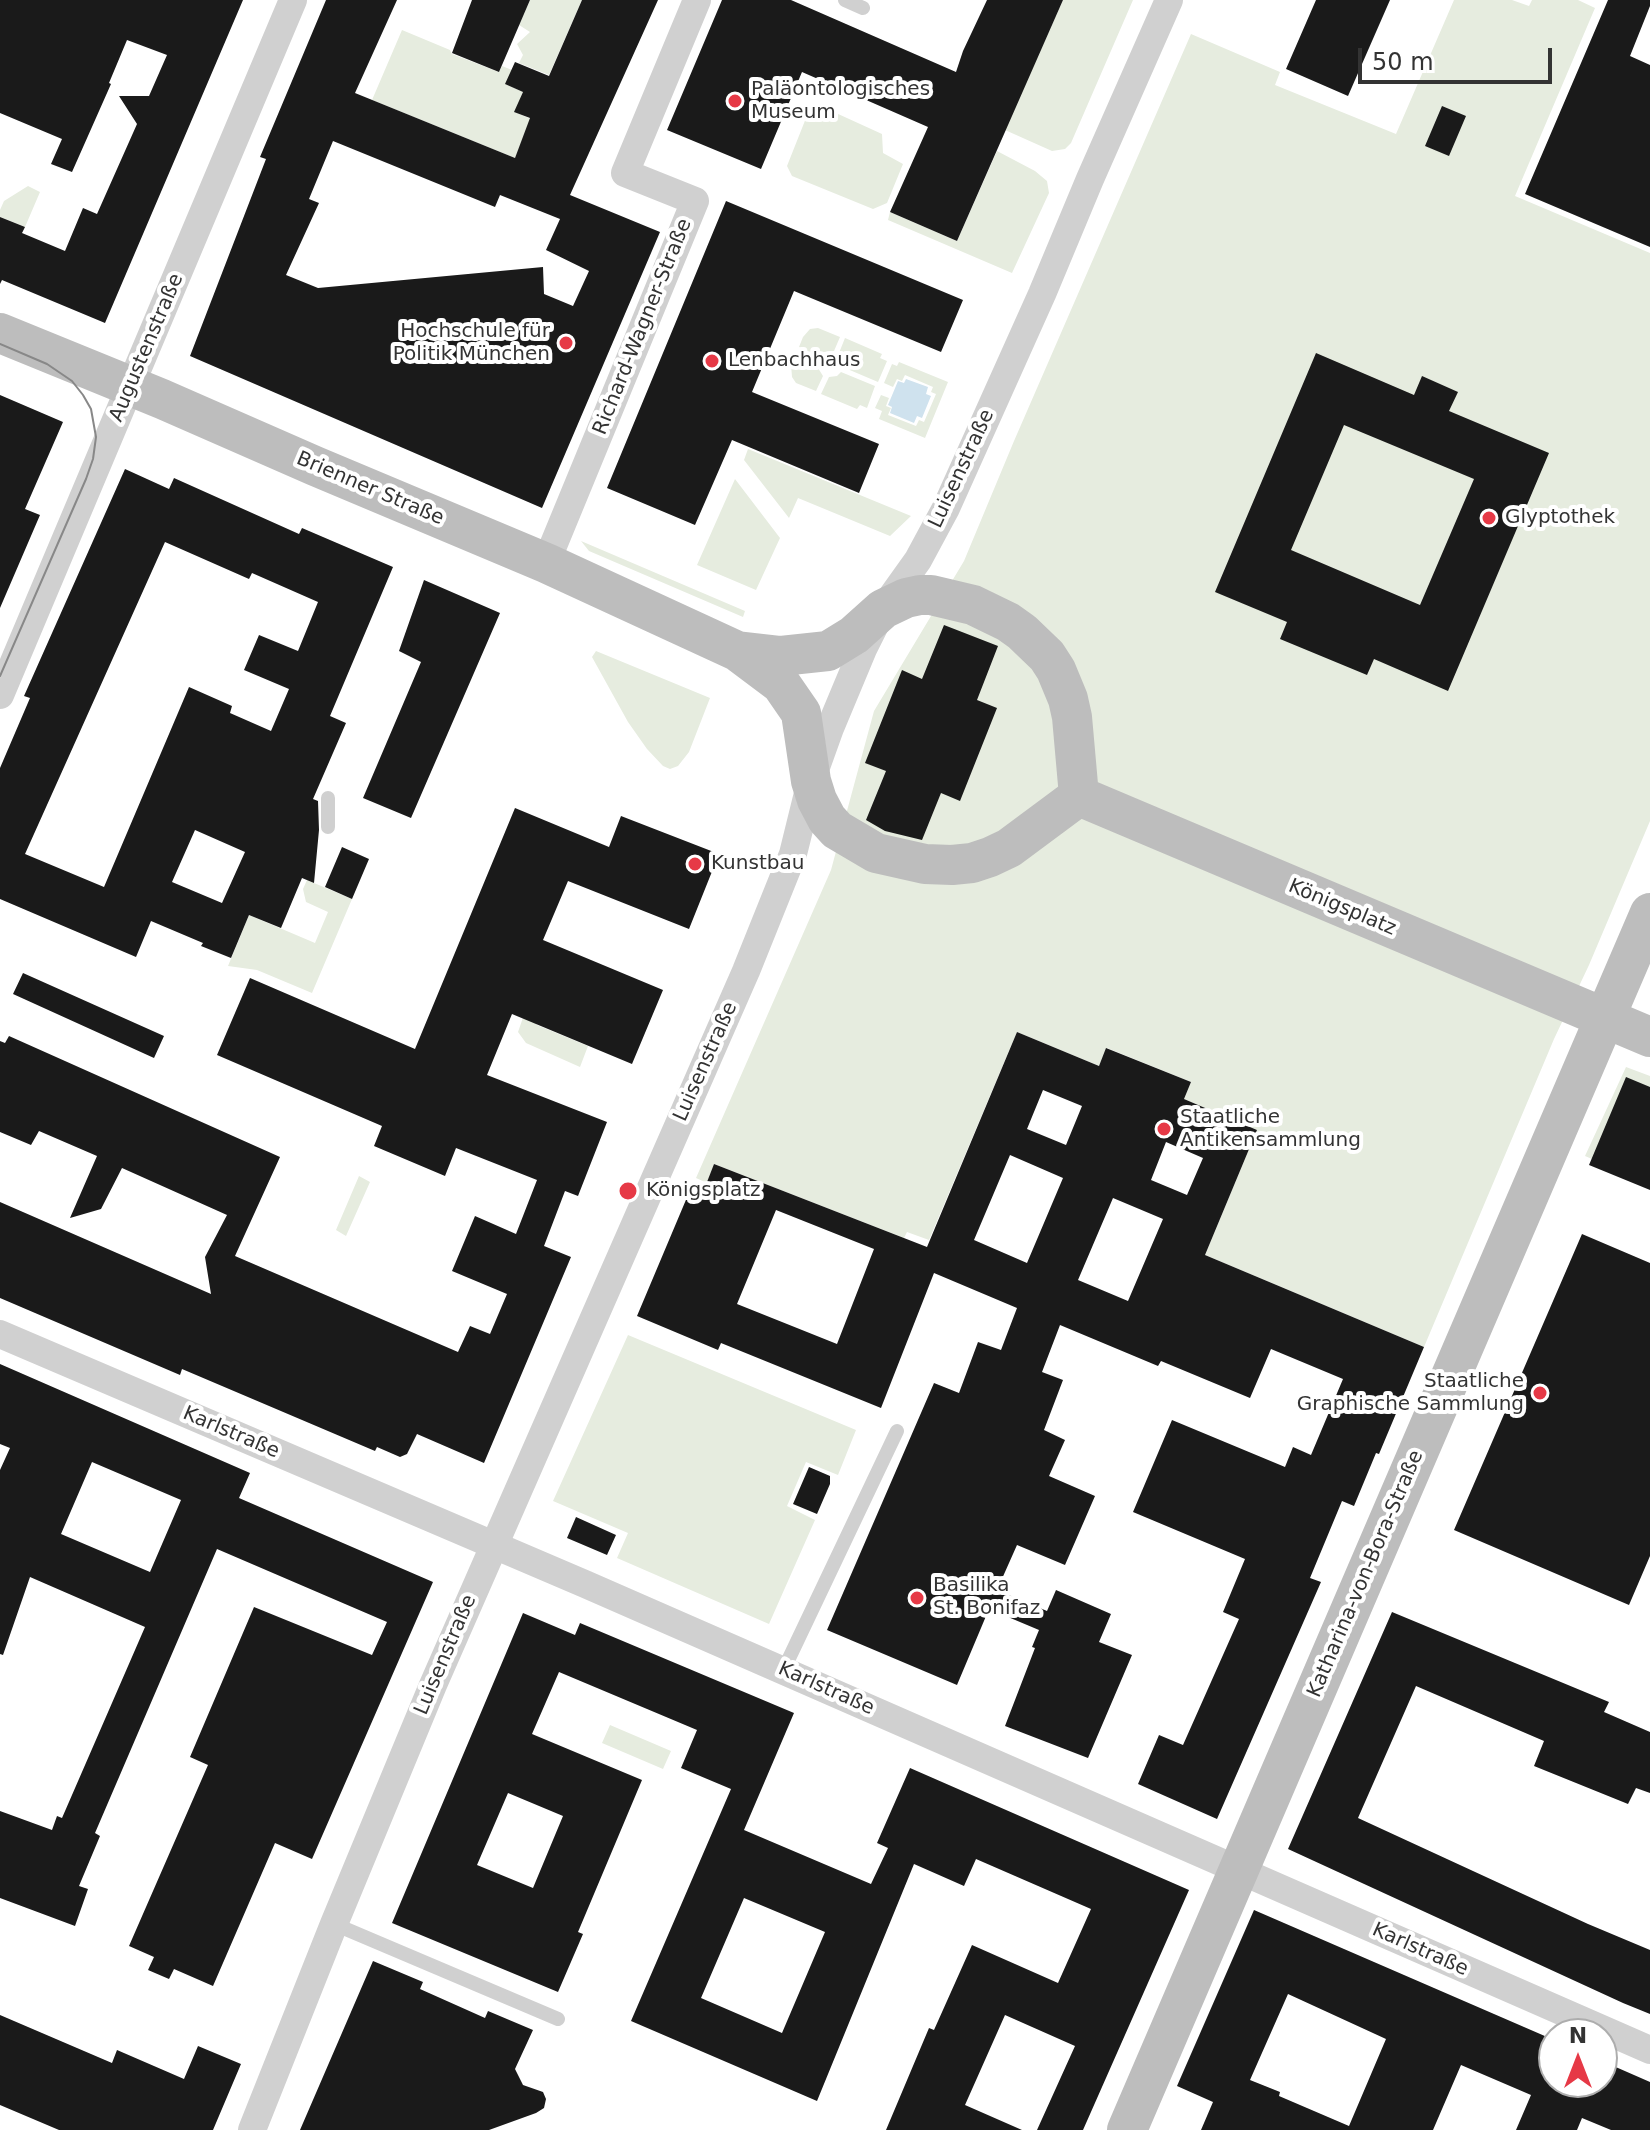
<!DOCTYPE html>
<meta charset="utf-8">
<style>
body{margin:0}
#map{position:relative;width:1650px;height:2130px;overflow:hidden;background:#fff;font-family:"DejaVu Sans",sans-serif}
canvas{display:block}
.north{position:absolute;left:1538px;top:2018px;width:80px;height:80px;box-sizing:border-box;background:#fff;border:2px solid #adadad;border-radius:50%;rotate:0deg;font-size:22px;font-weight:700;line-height:32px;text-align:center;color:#333}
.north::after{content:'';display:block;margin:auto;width:28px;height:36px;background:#e63946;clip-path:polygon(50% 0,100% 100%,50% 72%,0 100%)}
.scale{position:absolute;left:1358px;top:48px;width:194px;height:36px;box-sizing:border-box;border:4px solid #333;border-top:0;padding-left:10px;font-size:24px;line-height:28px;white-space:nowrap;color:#333;-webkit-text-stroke:6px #fff;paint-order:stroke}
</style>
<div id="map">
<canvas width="1650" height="2130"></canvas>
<div class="north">N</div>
<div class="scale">50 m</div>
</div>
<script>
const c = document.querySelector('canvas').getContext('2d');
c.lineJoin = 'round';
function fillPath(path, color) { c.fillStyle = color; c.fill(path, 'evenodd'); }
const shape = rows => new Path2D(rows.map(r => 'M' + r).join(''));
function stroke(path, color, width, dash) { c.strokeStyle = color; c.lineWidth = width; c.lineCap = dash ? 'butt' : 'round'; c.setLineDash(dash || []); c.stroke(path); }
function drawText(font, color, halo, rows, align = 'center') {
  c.font = font + ' "DejaVu Sans",sans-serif'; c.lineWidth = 8; c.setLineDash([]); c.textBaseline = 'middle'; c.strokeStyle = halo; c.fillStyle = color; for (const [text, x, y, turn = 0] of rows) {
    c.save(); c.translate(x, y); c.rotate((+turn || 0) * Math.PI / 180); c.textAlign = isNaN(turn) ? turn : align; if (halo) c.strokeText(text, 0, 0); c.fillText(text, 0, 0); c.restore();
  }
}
fillPath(shape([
 [530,0,582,0,549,75,519,63,523,55,517,44,530,32,519,25],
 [1063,0,1133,0,1071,143,1065,149,1052,151,1005,130],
 [1454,0,1512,0,1529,6,1532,0,1578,0,1595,8,1515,196,1650,253,1650,821,1589,965,1554,1039,1424,1347,1205,1255,1257,1130,1184,1099,1191,1082,1107,1048,1099,1066,1017,1032,929,1240,907,1232,904,1238,714,1164,707,1183,696,1178,831,870,874,711,964,561,1014,441,1191,34,1280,72,1275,85,1396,134],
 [402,30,450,50,452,54,499,72,502,66,512,70,506,84,523,92,515,112,531,119,515,158,372,100],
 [810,108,825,108,882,134,883,153,903,164,887,203,873,209,792,176,787,166],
 [997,151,1035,171,1047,181,1049,193,1012,273,888,220,890,212,957,241],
 [28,186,40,192,25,227,0,217,0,210,4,201],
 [818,328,840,337,834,351,824,352,819,357,799,347,803,337,810,329],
 [845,338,882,354,880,358,887,361,878,382,845,368,845,362,839,353],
 [796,352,818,361,818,368,823,376,816,391,796,383,792,377,791,364],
 [899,362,948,382,925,438,879,419,882,411,875,408,881,395,889,398,886,406,891,408,888,415,916,426,919,420,924,422,936,394,931,392,933,387,905,375,902,381,897,379,893,387,884,383,892,364,897,366],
 [841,372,875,386,867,408,860,405,857,409,821,394,829,377,837,376],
 [748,449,911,516,890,536,798,498,789,518,744,460],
 [735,479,780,538,756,590,697,565],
 [581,541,745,611,743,617,589,551],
 [596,651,710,698,689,752,678,766,670,769,663,766,647,749,628,722,592,657],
 [307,880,352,899,312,993,257,970,228,966,249,915,315,943,328,912,306,902,303,889],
 [526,1009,537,1025,588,1046,580,1067,526,1043,518,1032],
 [1626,1067,1650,1076,1650,1184,1585,1156],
 [359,1176,370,1182,346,1236,336,1230],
 [628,1335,856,1430,838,1475,806,1462,787,1506,815,1520,769,1624,617,1558,628,1533,553,1501],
 [610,1725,671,1751,663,1769,602,1743]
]), '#e6ecdf');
fillPath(shape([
 [906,379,928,387,926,394,931,396,922,418,917,416,914,423,890,413,892,407,888,405,898,381,904,383]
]), '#cfe2ee');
fillPath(shape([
 [0,0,243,0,105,323,2,280,0,284,0,217,25,227,22,233,65,251,83,208,97,214,137,124,119,96,149,96,167,55,127,40,109,83,111,84,72,172,51,164,62,139,0,113],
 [326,0,397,0,355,93,515,158,530,118,514,112,523,92,505,84,515,62,549,76,582,0,658,0,570,195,660,232,542,508,190,356,266,159,260,157],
 [333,141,495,207,500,195,560,219,546,250,589,271,573,306,544,294,543,267,318,288,286,275,319,203,309,199],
 [472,0,530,0,499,72,452,53],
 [722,0,791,0,956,72,963,51,987,0,1063,0,957,241,890,212,928,127,802,72,761,169,667,130],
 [1316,0,1390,0,1348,96,1286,69],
 [1608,0,1650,0,1650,6,1630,56,1650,65,1650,247,1525,194],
 [1442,106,1466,116,1449,156,1425,146],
 [726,201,963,300,941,352,794,291,752,392,879,444,859,493,732,440,695,525,607,488],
 [1316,353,1414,395,1422,376,1458,392,1449,411,1549,453,1448,691,1374,659,1367,675,1280,639,1287,622,1215,592],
 [1344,425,1474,479,1420,605,1291,550],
 [0,395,63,422,25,509,40,515,0,608],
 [125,469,169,489,174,478,299,534,302,528,393,567,330,716,346,723,313,799,318,801,319,830,314,883,302,878,281,928,249,915,231,958,201,946,203,943,151,921,136,957,0,899,0,768,30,698,24,696],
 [165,542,249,579,252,573,318,602,298,651,259,635,244,670,289,689,271,731,230,713,232,706,189,687,104,887,25,854],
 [195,830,245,852,222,903,172,882],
 [424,580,500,613,411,818,363,798,421,662,399,651],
 [944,625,998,646,977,700,997,708,960,801,941,793,922,840,885,831,866,820,886,771,865,763,902,670,922,679],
 [515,808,609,847,621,816,719,854,689,929,568,881,543,940,663,990,632,1064,512,1014,487,1075,607,1122,578,1196,565,1191,544,1246,571,1257,484,1463,417,1434,407,1454,400,1457,377,1447,375,1451,182,1369,180,1375,0,1298,0,1202,211,1294,205,1257,227,1215,122,1168,101,1209,70,1218,97,1156,39,1131,31,1145,0,1132,0,1041,5,1043,9,1036,280,1157,235,1256,458,1352,470,1326,490,1334,507,1294,452,1271,475,1216,516,1234,537,1180,456,1148,445,1176,374,1146,382,1126,217,1055,250,978,415,1049],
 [342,847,369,859,352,899,325,887],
 [23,973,164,1036,154,1058,13,994],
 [1017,1032,1099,1066,1106,1048,1191,1082,1184,1099,1257,1130,1205,1255,1424,1347,1379,1454,1376,1453,1354,1506,1342,1501,1310,1578,1321,1582,1217,1819,1138,1784,1159,1735,1183,1745,1239,1619,1223,1612,1245,1559,1133,1512,1172,1420,1285,1467,1293,1447,1311,1455,1343,1379,1271,1349,1250,1398,1161,1361,1158,1366,1060,1325,1042,1372,1063,1380,1044,1430,1065,1440,1049,1476,1095,1496,1065,1565,1017,1545,997,1590,1047,1611,1056,1590,1111,1614,1099,1642,1132,1655,1088,1758,1005,1726,1035,1648,1032,1647,1039,1630,989,1609,957,1685,827,1630,934,1383,959,1393,978,1342,1001,1350,1017,1308,934,1273,881,1408,721,1343,718,1350,637,1316,688,1195,700,1200,714,1164,927,1247],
 [1043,1090,1082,1106,1066,1145,1027,1129],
 [1166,1142,1203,1158,1187,1195,1151,1180],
 [1010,1155,1063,1178,1027,1263,974,1240],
 [1113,1198,1163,1219,1128,1301,1078,1280],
 [776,1210,874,1249,837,1344,737,1304],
 [1626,1077,1650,1087,1650,1190,1589,1165],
 [1582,1234,1650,1263,1650,1556,1629,1605,1454,1530],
 [0,1364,250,1473,239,1498,433,1582,312,1859,275,1843,213,1986,174,1969,169,1979,148,1970,154,1957,129,1946,208,1765,190,1757,254,1607,372,1655,387,1622,217,1549,95,1833,100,1836,79,1886,88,1889,75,1926,0,1898,0,1811,52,1830,57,1816,62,1818,145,1627,30,1577,3,1655,0,1654,0,1470,10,1448,0,1444],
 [92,1462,181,1500,150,1572,61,1534],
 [809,1467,830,1476,830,1484,817,1514,793,1504],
 [576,1517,616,1535,607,1555,567,1538],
 [1392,1612,1609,1702,1604,1712,1650,1732,1650,1793,1636,1788,1628,1804,1534,1766,1544,1741,1416,1686,1358,1818,1588,1924,1650,1950,1650,2014,1623,2003,1288,1849],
 [523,1613,575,1635,580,1623,794,1713,744,1830,871,1884,888,1848,877,1843,910,1768,1189,1890,1083,2130,1037,2130,1075,2046,1005,2015,965,2105,1022,2130,886,2130,929,2028,934,2030,972,1945,1058,1983,1091,1909,976,1859,964,1886,914,1864,817,2101,631,2021,731,1789,681,1768,697,1730,559,1672,532,1734,642,1780,578,1932,583,1934,558,1992,392,1923],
 [508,1793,563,1816,533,1888,477,1865],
 [744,1898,825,1932,782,2033,701,1998],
 [1254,1910,1554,2040,1554,2082,1602,2082,1602,2061,1650,2082,1650,2130,1611,2130,1582,2118,1577,2130,1516,2130,1531,2095,1461,2065,1433,2130,1201,2130,1213,2102,1177,2086],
 [1288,1994,1386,2039,1349,2126,1279,2096,1280,2092,1250,2080],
 [373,1961,423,1982,420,1989,485,2018,488,2011,533,2030,515,2069,523,2085,543,2092,546,2099,544,2108,536,2113,489,2130,300,2130],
 [0,2015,112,2063,117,2050,184,2079,198,2046,241,2064,213,2130,59,2130,0,2105]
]), '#1a1a1a');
stroke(shape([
 [845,0,863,8],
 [328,798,328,827],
 [783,1671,897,1431],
 [334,1924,558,2019]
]), '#d0d0d0', 14);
stroke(shape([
 [546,563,695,201,625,173,697,0],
 [0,695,293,0],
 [0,1334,585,1584,1650,2050],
 [252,2130,334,1924,433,1685,746,971,793,854,811,781,830,728,863,649,883,609,918,560,946,508,1042,294,1090,179,1169,0]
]), '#d0d0d0', 28);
stroke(shape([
 [0,333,162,399,315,466,546,563,737,651,781,684,801,713,811,781,817,800,827,819,837,830,876,853,925,864,952,865,972,863,990,857,1009,848,1079,796],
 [737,651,781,656,828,651,854,635,883,609,906,598,920,595,931,595,973,605,1008,622,1022,632,1047,656,1056,670,1068,699,1072,717,1079,796],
 [1079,796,1650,1037],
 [1127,2130,1650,913]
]), '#bdbdbd', 40);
stroke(shape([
 [0,344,47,364,72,381,83,395,91,409,96,437,93,459,86,479,0,676]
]), '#888', 2);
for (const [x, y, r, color] of [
 [735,101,8,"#e63946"],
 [566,343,8,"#e63946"],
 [712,361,8,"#e63946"],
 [1489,518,8,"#e63946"],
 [695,864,8,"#e63946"],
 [1164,1129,8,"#e63946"],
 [628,1191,10,"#e63946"],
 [1540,1393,8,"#e63946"],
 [917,1598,8,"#e63946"]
]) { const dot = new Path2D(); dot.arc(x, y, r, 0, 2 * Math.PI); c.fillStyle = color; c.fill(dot); stroke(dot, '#fff', 3); }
drawText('20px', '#333', '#fff', [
 ["Paläontologisches",751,90],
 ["Museum",751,113],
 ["Hochschule für",550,332,"right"],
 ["Politik München",550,355,"right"],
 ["Lenbachhaus",728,361],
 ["Glyptothek",1505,518],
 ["Kunstbau",711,864],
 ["Staatliche",1180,1118],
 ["Antikensammlung",1180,1141],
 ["Königsplatz",646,1191],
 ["Staatliche",1524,1382,"right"],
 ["Graphische Sammlung",1524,1405,"right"],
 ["Basilika",933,1586],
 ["St. Bonifaz",933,1609]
], 'left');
drawText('20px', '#333', '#fff', [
 ["Richard-Wagner-Straße",643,327,-68],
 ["Augustenstraße",147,348,-67],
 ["Luisenstraße",962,469,-65],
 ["Brienner Straße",370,489,23],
 ["Königsplatz",1342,908,23],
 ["Luisenstraße",706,1062,-66],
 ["Karlstraße",231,1433,23],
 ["Katharina-von-Bora-Straße",1366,1574,-67],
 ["Luisenstraße",446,1655,-67],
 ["Karlstraße",826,1689,24],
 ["Karlstraße",1420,1950,24]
]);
</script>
